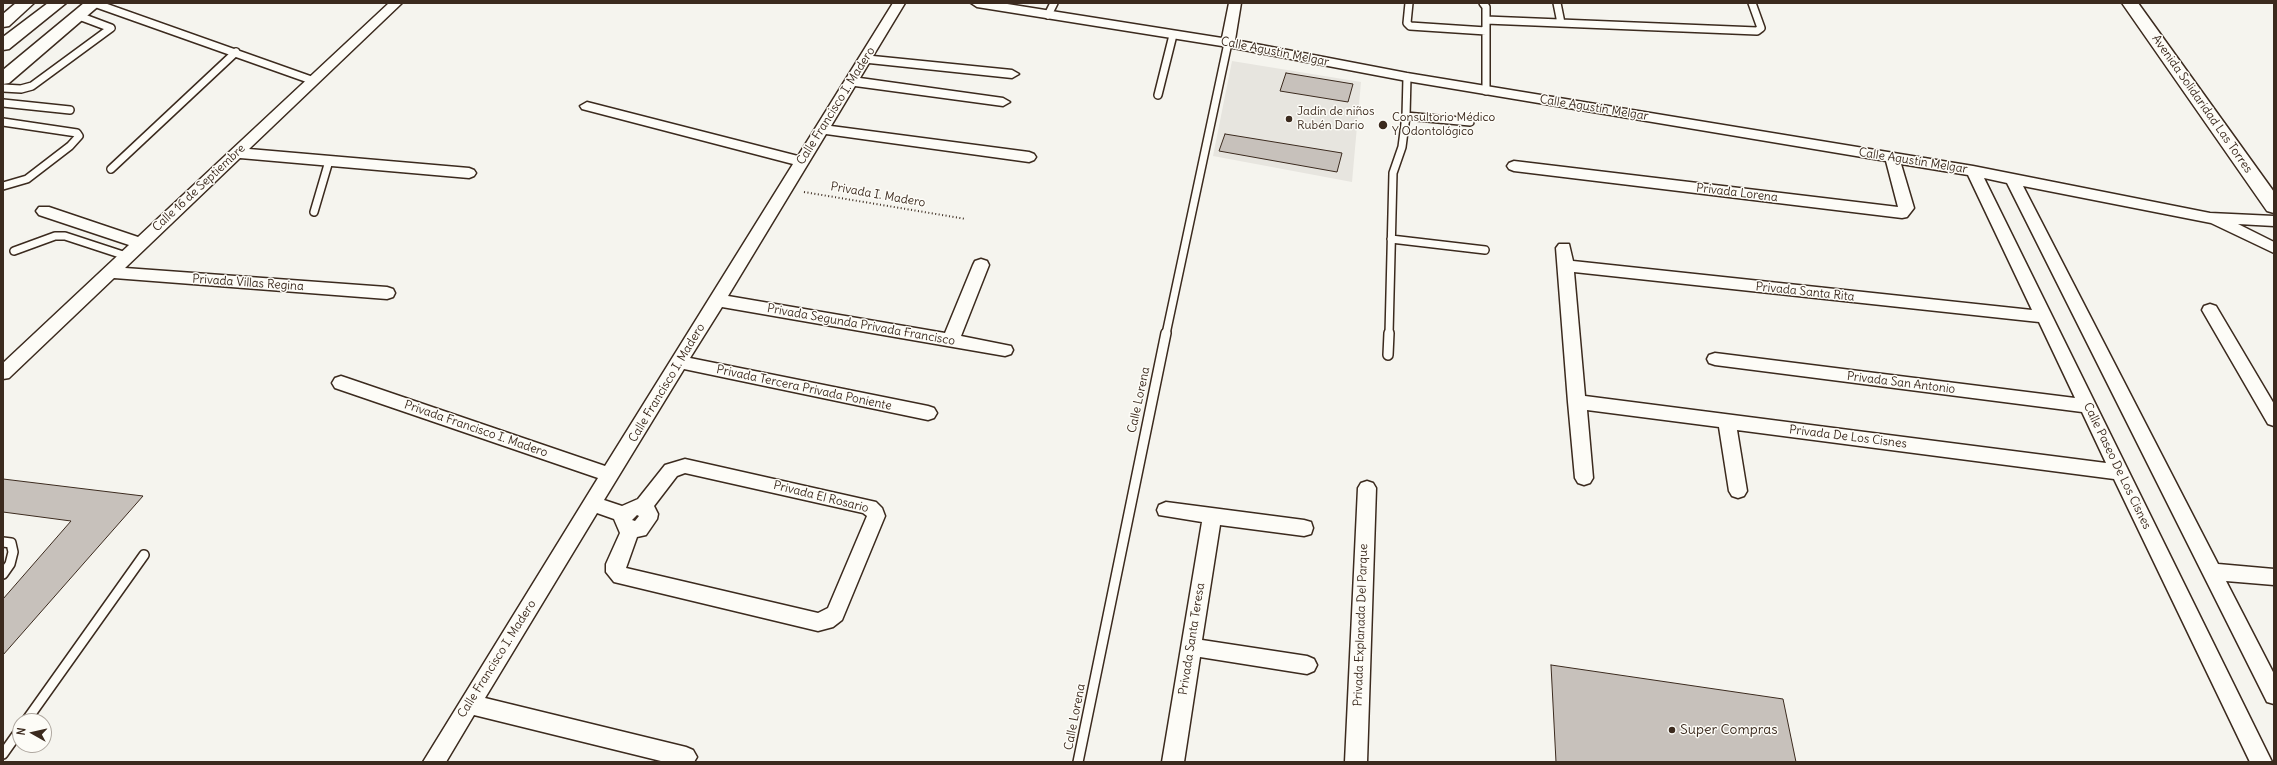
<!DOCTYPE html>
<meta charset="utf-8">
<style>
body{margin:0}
#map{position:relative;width:2277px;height:765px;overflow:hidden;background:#f5f4ee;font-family:Delius,sans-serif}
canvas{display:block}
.frame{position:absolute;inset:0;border:4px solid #3b2a1e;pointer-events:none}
.north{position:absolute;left:12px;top:713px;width:40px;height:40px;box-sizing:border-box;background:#fdfcf7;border:1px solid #afa8a0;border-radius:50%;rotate:278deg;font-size:11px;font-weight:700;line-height:16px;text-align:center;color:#3b2a1e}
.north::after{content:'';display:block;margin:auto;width:14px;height:18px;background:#3b2a1e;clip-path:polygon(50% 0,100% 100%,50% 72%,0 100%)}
</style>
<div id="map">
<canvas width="2277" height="765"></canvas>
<div class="frame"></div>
<div class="north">N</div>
</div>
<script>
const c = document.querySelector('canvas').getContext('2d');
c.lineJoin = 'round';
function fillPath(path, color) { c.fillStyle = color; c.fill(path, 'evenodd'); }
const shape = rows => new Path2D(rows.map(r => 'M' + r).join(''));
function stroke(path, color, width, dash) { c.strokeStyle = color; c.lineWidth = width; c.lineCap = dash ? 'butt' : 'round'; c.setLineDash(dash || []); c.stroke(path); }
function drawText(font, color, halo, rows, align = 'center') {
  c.font = font + ' Delius,sans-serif'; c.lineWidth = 3; c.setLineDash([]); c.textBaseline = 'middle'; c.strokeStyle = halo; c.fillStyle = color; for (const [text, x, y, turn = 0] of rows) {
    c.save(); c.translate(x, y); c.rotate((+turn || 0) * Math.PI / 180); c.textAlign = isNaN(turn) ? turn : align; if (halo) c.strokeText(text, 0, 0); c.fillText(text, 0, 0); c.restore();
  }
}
fillPath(shape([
 [1232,61,1361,82,1352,182,1213,156]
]), '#e7e5df');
const building = shape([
 [1286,73,1353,84,1348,102,1280,91,1286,73],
 [1225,134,1342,153,1337,172,1219,151,1225,134],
 [3,479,143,496,3,655,3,599,71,521,3,512,3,479],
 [1551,665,1783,699,1796,762,1556,762,1551,665]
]);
fillPath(building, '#c7c1bb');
stroke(building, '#3b2a1e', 1);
const serviceFar1 = shape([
 [94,3,314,81],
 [1409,3,1407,23,1410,26,1486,31],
 [1483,3,1486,7,1486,91],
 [1557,3,1561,23],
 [1048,15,1054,3],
 [1486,20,1757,31,1761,28,1752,3],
 [3,88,21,89,32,86,111,28,79,16],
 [1158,95,1173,35],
 [3,103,70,110],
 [1406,116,1470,122],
 [3,122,77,133,79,136,70,146,27,179,3,186],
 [111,169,236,52],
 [314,212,329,161],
 [1391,239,1485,250],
 [14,251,55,236,65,236,126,256],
 [1166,334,1228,43],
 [1389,334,1393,173,1402,147,1406,116,1407,77]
]);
const service = shape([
 [1388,355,1389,333],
 [3,542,11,543,13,552,10,564,3,574],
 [26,721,144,555],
 [3,754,20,730],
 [1078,762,1166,333]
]);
const minor = shape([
 [389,3,402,3,249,149,469,168,474,170,476,173,474,176,469,178,240,158,125,268,387,287,393,289,395,293,393,297,387,299,114,278,9,378,3,379,3,363,129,245,39,215,36,211,39,207,49,207,138,237,389,3],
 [893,3,905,3,873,56,1012,70,1019,74,1012,78,869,63,860,78,1003,98,1010,102,1003,106,855,86,831,126,1029,152,1034,154,1036,157,1034,160,1029,162,826,134,728,296,945,333,973,265,975,261,981,259,987,261,989,265,961,336,1011,346,1013,350,1011,354,1005,356,722,307,690,358,928,406,934,408,937,413,934,418,928,420,684,369,604,500,622,506,638,499,665,465,685,459,876,502,882,508,885,516,842,620,833,627,818,631,614,582,606,572,606,564,620,533,614,519,597,513,485,698,686,747,693,750,697,757,694,762,665,762,474,715,446,762,423,762,598,478,335,388,332,383,335,378,341,376,347,378,605,466,793,164,582,109,580,106,587,102,798,156,893,3],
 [685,473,863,513,867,516,828,608,818,613,626,568,637,537,646,535,657,519,658,514,654,506,677,476,685,473],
 [637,515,639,516,635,521,632,520,637,515],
 [971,3,1001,3,1222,38,1229,3,1241,3,1235,40,1407,73,1973,166,2210,213,2274,216,2274,226,2238,224,2274,242,2274,253,2211,223,2023,186,2218,564,2274,569,2274,585,2226,581,2274,674,2274,704,2267,702,2007,183,1984,178,2272,762,2250,762,2114,479,1737,430,1747,491,1744,496,1738,498,1732,496,1729,491,1719,427,1587,410,1593,478,1590,483,1584,485,1578,483,1575,478,1568,402,1556,248,1559,244,1569,244,1573,261,2032,310,1968,175,1901,164,1914,208,1907,217,1902,218,1514,171,1509,169,1507,166,1509,163,1514,161,1898,207,1886,161,1407,81,1228,47,977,7,971,3],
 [1574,272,2039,322,2075,398,1715,353,1709,355,1707,359,1709,363,1715,365,2082,412,2106,463,1585,396,1574,272],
 [2210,304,2216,306,2274,404,2274,426,2268,424,2202,310,2204,306,2210,304],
 [1367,481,1373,483,1376,488,1367,762,1345,762,1358,488,1361,483,1367,481],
 [1166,502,1304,520,1311,522,1313,528,1311,534,1304,536,1220,525,1202,640,1307,656,1314,659,1317,665,1314,671,1307,674,1200,657,1184,762,1162,762,1202,522,1159,515,1157,510,1159,505,1166,502]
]);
const secondary = shape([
 [48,3,66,3,9,49,3,50,3,37,48,3],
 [84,3,102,3,9,83,3,84,3,70,84,3],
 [2122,3,2138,3,2274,192,2274,213,2267,211,2122,3]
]);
const trunk = shape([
 [16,3,34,3,9,26,3,27,3,14,16,3]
]);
stroke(serviceFar1, '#3b2a1e', 10);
stroke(service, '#3b2a1e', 12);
stroke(minor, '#3b2a1e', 3);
stroke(secondary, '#3b2a1e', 3);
stroke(trunk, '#3b2a1e', 3);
stroke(shape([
 [804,192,966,219]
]), '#3b2a1e', 2, [1, 2.5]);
stroke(serviceFar1, '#fdfcf7', 7);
stroke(service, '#fdfcf7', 9);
fillPath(minor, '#fdfcf7');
fillPath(secondary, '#fdfcf7');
fillPath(trunk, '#fdfcf7');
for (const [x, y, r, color] of [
 [1289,119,4,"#3b2a1e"],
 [1383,125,5,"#3b2a1e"],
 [1672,730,4,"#3b2a1e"]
]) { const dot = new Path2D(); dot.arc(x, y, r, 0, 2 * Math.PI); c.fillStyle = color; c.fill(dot); stroke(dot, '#fdfcf7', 1.5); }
drawText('12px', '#3b2a1e', '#fdfcf7', [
 ["Calle Agustín Melgar",1275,52,11],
 ["Avenida Solidaridad Las Torres",2202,104,55],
 ["Calle Francisco I. Madero",836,106,-58],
 ["Calle Agustín Melgar",1594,108,9],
 ["Calle Agustín Melgar",1913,161,9],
 ["Calle 16 de Septiembre",199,188,-43],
 ["Privada Lorena",1737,193,7],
 ["Privada I. Madero",878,195,10],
 ["Privada Villas Regina",248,283,4],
 ["Privada Santa Rita",1805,292,6],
 ["Privada Segunda Privada Francisco",861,325,10],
 ["Calle Francisco I. Madero",667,383,-59],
 ["Privada San Antonio",1901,383,7],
 ["Privada Tercera Privada Poniente",804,388,12],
 ["Calle Lorena",1139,400,-78],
 ["Privada Francisco I. Madero",476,429,19],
 ["Privada De Los Cisnes",1848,437,7],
 ["Calle Paseo De Los Cisnes",2117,466,64],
 ["Privada El Rosario",821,497,14],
 ["Privada Explanada Del Parque",1361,625,-88],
 ["Privada Santa Teresa",1192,639,-81],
 ["Calle Francisco I. Madero",497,659,-58],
 ["Calle Lorena",1075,717,-79]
]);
drawText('12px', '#3b2a1e', '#fdfcf7', [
 ["Jadín de niños",1297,112],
 ["Rubén Dario",1297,126],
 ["Consultorio Médico",1392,118],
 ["Y Odontológico",1392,132]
], 'left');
drawText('14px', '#3b2a1e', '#fdfcf7', [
 ["Super Compras",1680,730]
], 'left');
</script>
